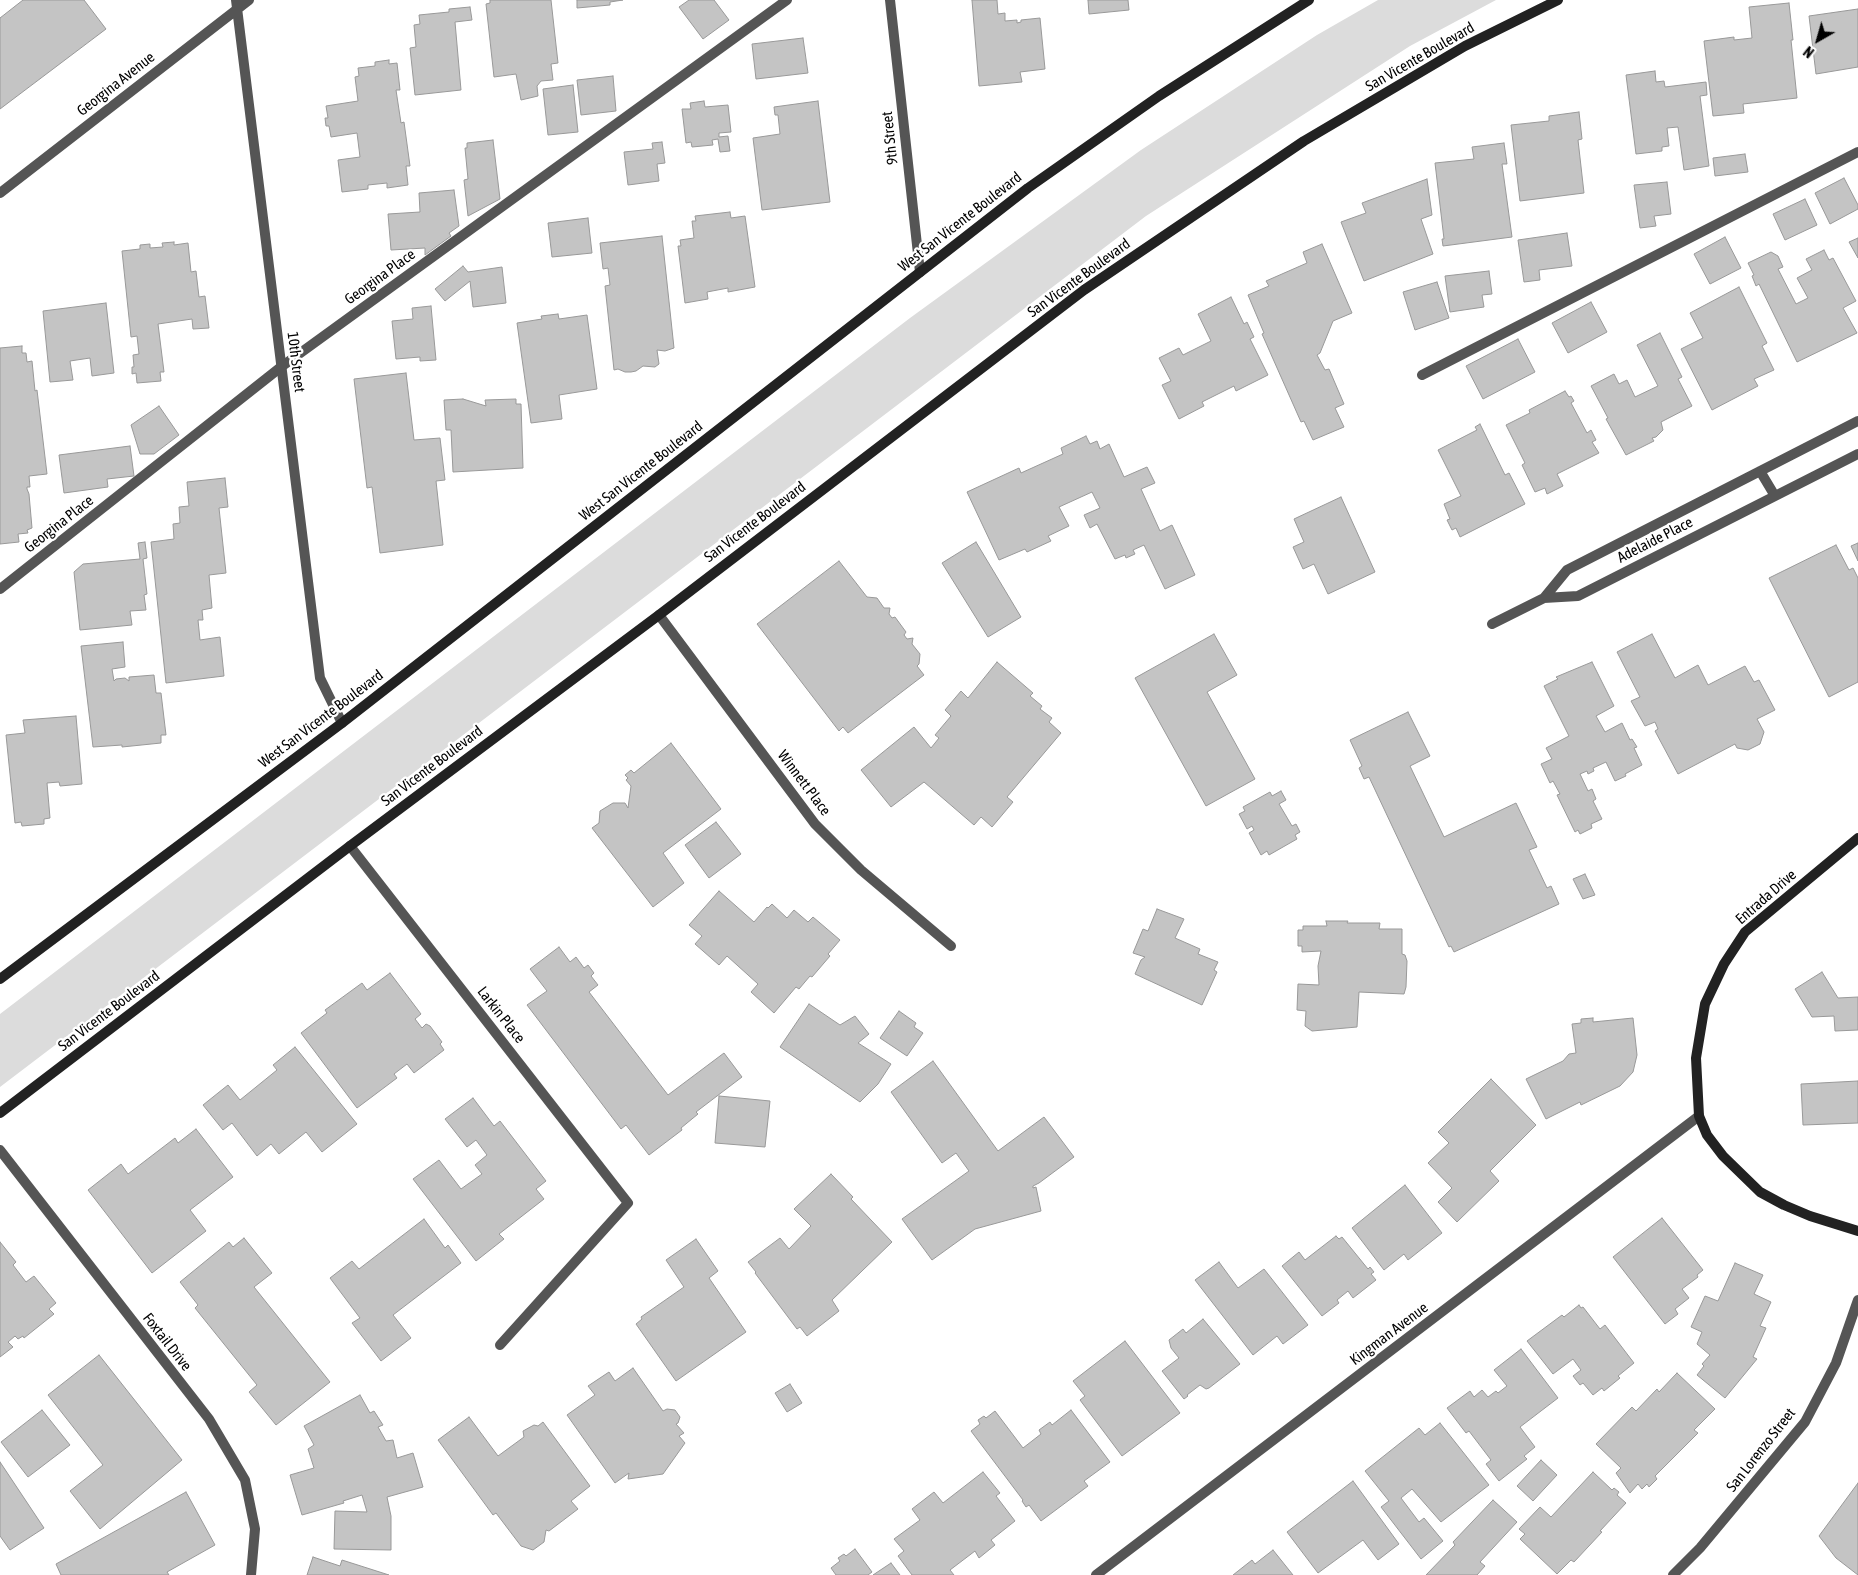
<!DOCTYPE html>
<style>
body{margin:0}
#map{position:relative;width:1858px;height:1575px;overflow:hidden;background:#fff;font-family:"Asap Condensed",sans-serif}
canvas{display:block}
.north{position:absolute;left:1793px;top:15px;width:50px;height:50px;-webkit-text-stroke:4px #fff;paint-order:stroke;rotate:218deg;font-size:14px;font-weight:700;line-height:20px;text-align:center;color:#000}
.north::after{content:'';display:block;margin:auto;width:18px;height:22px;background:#000;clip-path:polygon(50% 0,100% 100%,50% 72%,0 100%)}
</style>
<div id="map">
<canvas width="1858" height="1575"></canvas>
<div class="north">N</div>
</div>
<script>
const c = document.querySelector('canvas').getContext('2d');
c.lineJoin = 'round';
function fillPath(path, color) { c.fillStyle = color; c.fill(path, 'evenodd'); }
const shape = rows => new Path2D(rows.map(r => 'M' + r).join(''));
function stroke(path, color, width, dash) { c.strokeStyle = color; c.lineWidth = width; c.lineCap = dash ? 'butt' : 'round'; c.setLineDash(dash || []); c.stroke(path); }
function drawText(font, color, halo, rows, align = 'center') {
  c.font = font + ' "Asap Condensed",sans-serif'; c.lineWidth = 4.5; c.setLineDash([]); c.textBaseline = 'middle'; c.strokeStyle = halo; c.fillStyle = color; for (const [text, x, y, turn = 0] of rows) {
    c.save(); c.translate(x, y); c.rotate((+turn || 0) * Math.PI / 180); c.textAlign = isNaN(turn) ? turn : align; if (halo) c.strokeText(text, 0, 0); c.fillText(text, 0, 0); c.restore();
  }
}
fillPath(shape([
 [1378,0,1496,0,1410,46,1146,216,0,1087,0,1014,910,318,1141,150,1317,35]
]), '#dcdcdc');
const building = shape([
 [23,0,84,0,106,29,0,109,0,18,23,0],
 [490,0,551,0,558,63,551,64,553,80,541,81,537,86,538,96,521,100,516,74,494,77,486,4,490,3,490,0],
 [577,0,623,0,610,2,610,5,577,8,577,0],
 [689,0,714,0,729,20,703,39,679,7,689,0],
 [972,0,997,0,998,14,1005,13,1005,21,1017,20,1017,23,1021,22,1021,20,1040,18,1045,69,1020,72,1022,82,979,86,972,0],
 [1088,0,1128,0,1129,10,1089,14,1088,0],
 [1789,3,1793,40,1791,40,1797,98,1743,104,1744,113,1713,116,1704,41,1734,37,1734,40,1752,38,1749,7,1789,3],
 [470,7,472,20,455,22,461,90,415,95,410,48,416,47,414,25,420,24,419,15,449,12,449,9,470,7],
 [1858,9,1858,67,1816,74,1809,16,1858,9],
 [803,38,808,73,756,79,752,44,803,38],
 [389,60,389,64,397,63,400,90,396,90,401,123,404,122,410,166,406,166,408,185,387,188,387,183,368,185,368,189,342,192,338,160,360,157,357,133,331,137,329,126,326,126,325,118,328,118,326,106,358,101,355,77,359,76,358,68,375,66,375,62,389,60],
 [1655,71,1656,82,1664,81,1665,87,1706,82,1707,95,1700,96,1709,166,1684,170,1678,127,1667,128,1669,146,1662,147,1662,151,1636,154,1626,75,1655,71],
 [613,76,616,111,581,115,577,80,613,76],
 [573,85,578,132,548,135,543,89,573,85],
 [704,101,705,107,728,105,731,132,719,133,719,137,728,136,730,151,720,152,718,139,712,140,713,145,692,147,691,142,686,143,682,109,691,109,690,103,704,101],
 [818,101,830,202,762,210,753,138,780,134,778,115,775,115,774,107,818,101],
 [1579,112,1582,139,1578,140,1584,193,1520,201,1511,125,1549,121,1549,116,1579,112],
 [493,140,500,199,468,216,464,180,468,179,465,148,467,148,467,143,493,140],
 [662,142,665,163,657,164,659,181,628,185,624,152,653,149,652,143,662,142],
 [1504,143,1507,164,1502,164,1512,237,1443,246,1442,239,1444,239,1435,163,1474,159,1472,147,1504,143],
 [1745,154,1748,172,1715,176,1713,158,1745,154],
 [1844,178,1858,205,1858,209,1830,224,1815,193,1844,178],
 [1427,179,1432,215,1421,219,1433,254,1364,281,1341,222,1366,213,1362,203,1427,179],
 [1667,182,1671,214,1654,216,1656,226,1640,228,1634,185,1667,182],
 [454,190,459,226,449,233,451,236,425,255,425,248,391,250,388,214,420,212,419,193,454,190],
 [1805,199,1817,225,1785,240,1773,214,1805,199],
 [730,212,731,218,745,216,755,287,728,292,728,288,707,292,708,299,685,303,678,246,681,246,680,240,694,238,692,221,696,221,695,216,730,212],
 [588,218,592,253,552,257,548,223,588,218],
 [1567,233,1572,266,1539,270,1540,280,1524,282,1518,240,1567,233],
 [662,236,674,348,665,351,657,350,659,364,655,367,643,366,636,371,631,372,625,372,618,369,614,370,605,286,610,285,608,268,603,269,600,243,662,236],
 [1725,237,1741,268,1710,284,1694,254,1725,237],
 [1858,238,1858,258,1849,242,1858,238],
 [174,242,174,245,188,243,191,272,196,271,199,297,205,296,209,328,193,329,192,319,158,324,164,372,160,372,161,381,137,383,136,373,132,374,132,367,134,367,133,355,139,354,137,336,131,337,122,251,140,249,140,245,150,244,150,248,163,247,162,243,174,242],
 [1322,244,1352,313,1333,321,1320,353,1317,355,1325,370,1329,369,1344,404,1335,408,1344,427,1313,440,1304,421,1301,422,1262,334,1264,333,1248,295,1269,286,1266,281,1307,263,1303,252,1322,244],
 [1824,250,1829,260,1833,258,1856,301,1843,308,1857,333,1797,362,1759,284,1756,286,1752,276,1754,275,1748,263,1771,252,1778,256,1783,267,1778,269,1796,304,1808,298,1797,278,1812,270,1806,259,1824,250],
 [463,266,468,272,502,267,506,303,473,307,470,281,445,301,435,289,463,266],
 [1489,271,1492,294,1482,295,1484,307,1450,312,1445,276,1489,271],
 [1437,282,1449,318,1415,330,1403,292,1437,282],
 [1739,287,1767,343,1762,346,1774,370,1754,379,1758,386,1712,410,1681,349,1703,338,1690,313,1739,287],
 [1231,297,1244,324,1247,322,1254,337,1250,339,1268,375,1236,391,1234,386,1202,402,1204,406,1179,419,1162,385,1171,381,1159,358,1179,348,1183,355,1211,341,1198,314,1231,297],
 [1591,302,1607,332,1568,353,1552,323,1591,302],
 [106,303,114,373,92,376,90,358,70,361,73,380,50,382,43,311,106,303],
 [431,306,436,360,420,361,420,357,396,359,392,321,413,319,412,308,431,306],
 [558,314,559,319,587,315,597,389,559,395,562,419,531,423,517,323,542,319,541,316,558,314],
 [1660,333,1682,377,1678,379,1692,406,1661,422,1663,430,1656,437,1652,438,1654,441,1626,455,1606,419,1608,418,1591,386,1614,374,1619,384,1627,380,1635,397,1658,386,1637,345,1660,333],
 [1518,339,1535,372,1483,399,1466,366,1518,339],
 [22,346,22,353,26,353,27,362,32,361,35,391,37,390,47,474,29,476,30,487,27,487,27,489,29,494,32,528,27,530,28,533,18,534,19,542,0,544,0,348,22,346],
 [406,373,414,440,440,438,445,480,436,481,443,545,380,553,372,487,367,488,354,379,406,373],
 [1565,391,1569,397,1571,396,1574,401,1571,403,1587,433,1591,430,1596,440,1592,442,1599,453,1557,474,1563,486,1547,494,1545,488,1535,492,1522,465,1525,463,1506,425,1530,413,1529,410,1565,391],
 [463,399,486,406,485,400,516,399,516,404,521,404,523,468,453,472,451,430,446,430,444,400,463,399],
 [159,406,179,435,154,454,140,454,131,425,159,406],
 [1480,424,1505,475,1509,473,1525,504,1460,537,1456,528,1452,530,1447,520,1450,519,1444,504,1461,496,1438,450,1477,430,1475,427,1480,424],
 [1086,436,1090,444,1097,441,1100,449,1109,444,1124,477,1147,467,1155,483,1141,489,1160,531,1172,525,1195,575,1165,589,1144,545,1133,550,1135,554,1126,558,1125,555,1115,559,1097,524,1090,528,1084,515,1100,508,1092,492,1059,507,1069,526,1048,536,1051,541,1027,552,1025,549,999,560,967,492,1019,468,1021,473,1063,454,1061,448,1086,436],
 [130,446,134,476,107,479,108,487,64,493,59,455,130,446],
 [225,478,228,507,219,508,226,573,209,575,212,608,202,610,203,620,198,620,200,640,220,637,224,676,166,683,151,542,174,539,173,524,180,523,179,507,189,506,187,482,225,478],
 [1341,497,1375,572,1328,594,1314,564,1303,569,1293,547,1304,542,1294,519,1341,497],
 [145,542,147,558,143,559,147,594,144,595,146,610,130,611,132,625,80,630,74,572,83,564,140,559,138,543,145,542],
 [976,542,1021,617,988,637,942,563,976,542],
 [1858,543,1858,561,1851,546,1858,543],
 [1836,545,1849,570,1853,568,1858,578,1858,682,1829,697,1769,578,1836,545],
 [839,561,867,597,877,598,884,608,890,608,889,614,892,618,895,617,906,632,904,635,907,639,913,638,912,644,920,654,919,664,917,666,924,675,848,733,843,727,839,731,757,624,839,561],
 [1214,634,1237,675,1207,692,1255,779,1206,806,1135,678,1214,634],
 [1652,634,1675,678,1698,665,1708,685,1745,666,1754,682,1759,680,1775,710,1757,719,1764,732,1760,744,1748,750,1737,748,1735,744,1678,774,1655,731,1658,729,1655,722,1645,726,1631,701,1640,697,1617,652,1652,634],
 [123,642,125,667,112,669,114,681,116,679,125,678,129,681,129,677,154,675,156,693,161,693,166,735,161,735,161,743,122,747,122,745,93,747,81,646,123,642],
 [997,662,1033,693,1030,696,1042,706,1040,709,1052,718,1049,722,1061,733,1007,797,1013,802,992,827,981,817,974,825,924,782,891,807,861,770,914,727,931,748,939,738,935,735,951,716,945,710,961,691,968,698,997,662],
 [1592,662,1614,706,1596,716,1605,732,1622,723,1630,740,1632,739,1637,747,1634,748,1642,765,1625,774,1626,776,1615,781,1606,762,1593,768,1594,771,1588,774,1587,771,1580,774,1588,791,1592,789,1596,799,1593,801,1602,819,1591,824,1592,828,1580,834,1578,830,1575,832,1557,795,1560,794,1553,781,1550,783,1541,764,1552,759,1546,748,1569,736,1544,686,1558,679,1556,677,1592,662],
 [1408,712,1430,756,1410,766,1444,837,1516,803,1537,847,1529,850,1547,888,1551,886,1559,904,1454,952,1451,946,1449,947,1369,777,1364,779,1359,768,1362,766,1350,740,1408,712],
 [76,716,82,784,60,786,59,782,47,783,50,818,44,819,44,824,22,826,21,822,15,823,6,735,25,733,23,720,76,716],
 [671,743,721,809,663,853,684,883,653,907,592,828,599,823,600,811,613,803,625,803,628,808,631,786,626,780,628,778,625,775,631,770,634,773,671,743],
 [1281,791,1286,800,1279,804,1292,826,1296,824,1300,832,1295,835,1297,839,1269,855,1267,851,1261,855,1249,833,1254,830,1252,826,1247,829,1239,814,1245,811,1243,807,1270,792,1272,796,1281,791],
 [716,822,741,854,709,878,685,845,716,822],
 [1585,874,1595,895,1583,899,1573,879,1585,874],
 [719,891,754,922,767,907,768,908,772,904,787,918,794,910,808,922,813,917,840,940,828,954,830,956,812,977,810,976,799,989,796,987,774,1013,751,992,758,984,727,956,719,965,695,944,702,936,689,925,719,891],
 [1157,909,1184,919,1175,938,1200,949,1198,954,1218,962,1214,970,1217,972,1202,1005,1135,974,1141,960,1145,957,1133,953,1143,929,1148,931,1157,909],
 [1326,921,1348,921,1347,923,1380,923,1379,929,1402,929,1402,954,1405,955,1407,961,1406,987,1404,994,1359,992,1357,1027,1312,1031,1305,1026,1306,1011,1297,1010,1298,984,1319,985,1318,966,1321,951,1302,952,1302,946,1298,946,1298,930,1303,930,1303,926,1327,926,1326,921],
 [559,947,570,962,576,957,584,968,588,965,594,973,591,976,598,985,589,992,668,1095,724,1053,742,1077,696,1112,698,1114,681,1128,682,1130,649,1155,626,1125,621,1129,527,1005,547,991,530,969,559,947],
 [1822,972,1838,998,1858,997,1858,1030,1835,1031,1834,1016,1812,1017,1795,989,1822,972],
 [390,973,421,1014,415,1019,422,1028,426,1024,430,1026,442,1042,440,1044,444,1050,414,1073,407,1064,394,1074,397,1078,357,1108,301,1033,327,1013,325,1010,362,983,367,990,390,973],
 [809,1004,840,1025,855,1016,869,1034,858,1043,891,1064,878,1084,860,1102,780,1047,809,1004],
 [899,1011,916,1023,914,1027,923,1033,907,1056,880,1038,899,1011],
 [1593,1018,1593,1022,1633,1018,1637,1055,1633,1072,1620,1086,1581,1105,1580,1102,1546,1119,1526,1079,1563,1061,1569,1054,1576,1053,1572,1024,1581,1023,1581,1019,1593,1018],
 [295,1047,357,1124,322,1152,306,1132,279,1154,271,1144,257,1156,232,1123,223,1130,203,1105,228,1085,240,1100,277,1070,273,1065,295,1047],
 [933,1061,998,1151,1044,1117,1074,1157,1039,1183,1033,1186,1033,1188,1036,1187,1041,1211,975,1229,932,1260,902,1219,969,1171,956,1153,942,1163,891,1092,933,1061],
 [1491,1079,1536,1125,1490,1171,1499,1181,1457,1222,1438,1202,1452,1188,1428,1163,1449,1143,1438,1132,1491,1079],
 [1858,1081,1858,1123,1803,1125,1801,1084,1858,1081],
 [719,1096,770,1101,765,1147,715,1143,719,1096],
 [473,1098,494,1126,500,1121,546,1181,536,1189,544,1199,499,1234,504,1239,476,1261,413,1179,439,1160,461,1189,482,1174,475,1165,487,1155,476,1140,467,1147,445,1119,473,1098],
 [196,1129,233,1177,190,1210,206,1231,152,1273,88,1190,121,1164,128,1174,175,1138,178,1143,196,1129],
 [831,1174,853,1197,851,1199,892,1242,832,1300,839,1311,807,1336,800,1327,797,1329,755,1273,756,1272,748,1262,780,1238,789,1249,811,1226,794,1209,831,1174],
 [1405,1185,1442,1233,1408,1260,1404,1254,1384,1270,1352,1228,1405,1185],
 [1662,1218,1703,1270,1697,1275,1698,1277,1682,1289,1689,1298,1675,1309,1678,1314,1665,1324,1613,1257,1662,1218],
 [424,1219,445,1248,448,1245,461,1263,393,1315,411,1338,381,1361,352,1323,360,1318,330,1278,352,1261,359,1269,424,1219],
 [1336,1236,1339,1239,1342,1237,1368,1269,1370,1267,1374,1272,1371,1274,1376,1280,1353,1298,1348,1291,1337,1300,1339,1303,1322,1316,1282,1266,1299,1252,1305,1260,1336,1236],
 [244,1238,272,1273,254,1287,330,1382,276,1425,249,1392,257,1385,195,1308,198,1305,180,1282,229,1242,233,1247,244,1238],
 [696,1239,718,1271,709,1278,746,1332,676,1381,636,1324,642,1319,641,1317,684,1287,666,1260,696,1239],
 [0,1242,16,1262,13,1265,26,1282,34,1276,56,1303,49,1309,54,1314,24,1338,23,1336,18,1339,15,1336,8,1342,13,1347,0,1357,0,1242],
 [1219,1262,1238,1288,1264,1269,1308,1325,1283,1344,1277,1336,1253,1355,1195,1280,1219,1262],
 [1735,1263,1763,1275,1754,1294,1771,1302,1760,1326,1766,1328,1753,1357,1757,1359,1725,1398,1697,1375,1704,1366,1702,1364,1710,1355,1697,1344,1702,1332,1691,1327,1705,1296,1718,1301,1735,1263],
 [1579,1305,1581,1308,1583,1307,1600,1329,1605,1325,1634,1363,1618,1376,1620,1378,1604,1391,1602,1388,1593,1395,1583,1383,1580,1385,1573,1376,1581,1370,1573,1359,1553,1374,1527,1341,1562,1315,1564,1317,1579,1305],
 [1203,1319,1240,1364,1209,1388,1206,1389,1200,1385,1187,1395,1188,1396,1184,1399,1162,1371,1179,1358,1171,1348,1169,1340,1183,1329,1186,1333,1203,1319],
 [1125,1341,1180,1413,1122,1456,1080,1400,1085,1396,1073,1381,1125,1341],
 [1521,1349,1558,1398,1520,1427,1535,1447,1524,1456,1527,1459,1499,1481,1486,1464,1491,1460,1469,1431,1466,1433,1447,1408,1470,1391,1474,1397,1482,1390,1488,1397,1496,1391,1498,1393,1507,1386,1494,1370,1521,1349],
 [99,1355,182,1460,100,1529,70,1491,103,1465,48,1395,99,1355],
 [633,1368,663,1411,667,1409,675,1410,680,1417,678,1423,676,1424,684,1433,679,1436,685,1443,663,1474,628,1479,629,1473,615,1483,567,1415,595,1395,588,1386,609,1372,615,1381,633,1368],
 [1677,1373,1715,1409,1694,1430,1698,1433,1655,1476,1657,1479,1649,1487,1647,1484,1642,1489,1638,1484,1630,1493,1616,1473,1621,1468,1596,1444,1632,1407,1636,1411,1657,1389,1659,1392,1677,1373],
 [790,1384,802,1403,787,1412,775,1393,790,1384],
 [360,1395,370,1413,374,1411,383,1425,378,1427,386,1441,393,1440,397,1458,413,1453,423,1487,387,1497,391,1516,391,1550,334,1549,335,1511,367,1512,362,1495,343,1501,344,1503,302,1515,290,1475,314,1468,308,1449,314,1445,304,1426,360,1395],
 [42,1410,70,1445,28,1477,1,1442,42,1410],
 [1071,1410,1110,1462,1084,1481,1088,1486,1041,1521,1029,1505,1026,1507,1022,1501,1023,1500,971,1431,980,1424,978,1420,984,1416,986,1418,995,1411,1023,1448,1041,1434,1039,1430,1050,1422,1052,1425,1071,1410],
 [469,1417,498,1456,524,1437,523,1431,534,1425,538,1426,543,1422,590,1486,571,1501,578,1509,549,1531,546,1530,544,1542,533,1550,521,1546,496,1513,493,1515,438,1440,469,1417],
 [1440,1423,1489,1485,1441,1522,1412,1489,1401,1498,1419,1522,1424,1518,1443,1541,1421,1559,1381,1507,1389,1501,1365,1471,1419,1428,1425,1435,1440,1423],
 [1541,1460,1557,1475,1533,1501,1517,1486,1541,1460],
 [0,1462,44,1528,10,1550,0,1536,0,1462],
 [983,1472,1000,1493,996,1496,1015,1521,991,1540,995,1545,979,1558,975,1551,950,1570,954,1575,912,1575,898,1556,904,1551,894,1539,920,1520,912,1509,934,1492,943,1503,983,1472],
 [1593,1472,1612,1490,1614,1488,1619,1492,1617,1495,1626,1503,1600,1531,1602,1532,1574,1562,1571,1560,1557,1574,1520,1539,1525,1534,1519,1529,1540,1507,1551,1517,1593,1472],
 [1353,1481,1399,1544,1378,1560,1363,1540,1318,1573,1287,1532,1353,1481],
 [1858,1483,1858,1575,1836,1558,1819,1536,1858,1483],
 [186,1492,215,1545,167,1572,169,1575,61,1575,56,1564,186,1492],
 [1493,1500,1517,1522,1480,1562,1485,1566,1477,1575,1426,1575,1455,1545,1453,1542,1493,1500],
 [855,1549,872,1572,868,1575,836,1575,831,1568,840,1561,838,1558,844,1554,846,1556,855,1549],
 [1273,1550,1293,1575,1233,1575,1252,1560,1255,1564,1273,1550],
 [313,1557,340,1566,342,1560,389,1575,307,1575,313,1557],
 [891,1563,900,1575,873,1575,891,1563]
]);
fillPath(building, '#c4c4c4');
stroke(building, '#999', 1);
stroke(shape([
 [1422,375,1858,152],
 [0,589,281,367,787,0]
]), '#555', 10);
stroke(shape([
 [236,0,320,678,342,723],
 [890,0,920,272],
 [0,193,249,0],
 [1760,471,1775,496],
 [1544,598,1567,570,1858,421],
 [659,615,815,824,861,870,951,946],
 [1492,624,1544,598,1578,596,1858,454],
 [350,846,628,1203,500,1345],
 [0,1150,209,1419,245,1480,255,1529,251,1575],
 [1096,1575,1699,1116],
 [1673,1575,1700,1548,1805,1422,1836,1363,1858,1300]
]), '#555', 10);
stroke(shape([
 [1858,838,1745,932,1724,964,1705,1004,1696,1058,1699,1116,1707,1135,1723,1156,1760,1192,1784,1205,1810,1216,1858,1231],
 [0,979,342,723,1028,188,1159,96,1309,0],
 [0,1113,350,846,659,615,1084,290,1304,141,1465,46,1558,0]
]), '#222', 10);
drawText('15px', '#000', '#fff', [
 ["San Vicente Boulevard",1420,57,-30],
 ["Georgina Avenue",116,84,-38],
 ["9th Street",890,138,-96],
 ["West San Vicente Boulevard",960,222,-38],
 ["Georgina Place",380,277,-36],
 ["San Vicente Boulevard",1079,278,-36],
 ["10th Street",296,362,83],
 ["West San Vicente Boulevard",641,471,-38],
 ["San Vicente Boulevard",755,522,-37],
 ["Georgina Place",59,524,-38],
 ["Adelaide Place",1655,540,-27],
 ["West San Vicente Boulevard",321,719,-37],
 ["San Vicente Boulevard",432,766,-37],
 ["Winnett Place",804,783,53],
 ["Entrada Drive",1766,897,-41],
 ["San Vicente Boulevard",109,1011,-37],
 ["Larkin Place",501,1015,52],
 ["Kingman Avenue",1389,1334,-37],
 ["Foxtail Drive",167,1342,52],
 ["San Lorenzo Street",1761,1450,-52]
]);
</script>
